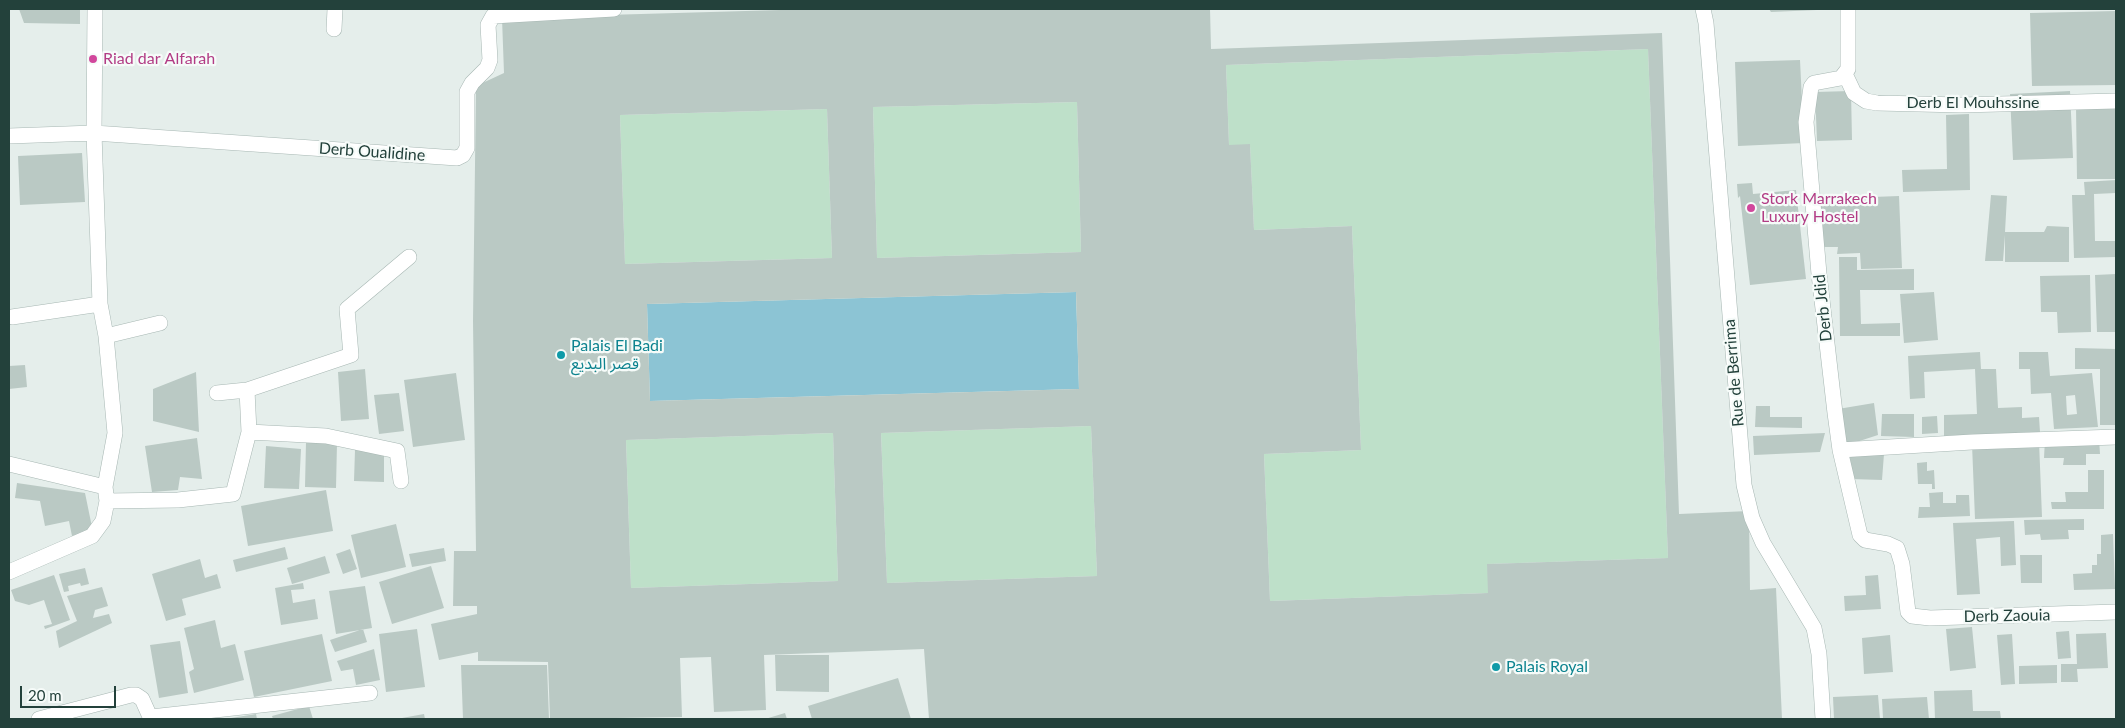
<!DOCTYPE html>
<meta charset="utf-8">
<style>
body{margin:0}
#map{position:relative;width:2125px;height:728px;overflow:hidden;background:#e5eeeb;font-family:Lato,sans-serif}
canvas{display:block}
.frame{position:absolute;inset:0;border:10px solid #23413b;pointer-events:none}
.scale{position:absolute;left:20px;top:686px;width:96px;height:22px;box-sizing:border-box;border:2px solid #23413b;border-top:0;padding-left:6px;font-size:15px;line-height:18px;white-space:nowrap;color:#23413b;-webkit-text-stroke:4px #f6fbf9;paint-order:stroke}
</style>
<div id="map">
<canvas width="2125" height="728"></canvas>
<div class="frame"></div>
<div class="scale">20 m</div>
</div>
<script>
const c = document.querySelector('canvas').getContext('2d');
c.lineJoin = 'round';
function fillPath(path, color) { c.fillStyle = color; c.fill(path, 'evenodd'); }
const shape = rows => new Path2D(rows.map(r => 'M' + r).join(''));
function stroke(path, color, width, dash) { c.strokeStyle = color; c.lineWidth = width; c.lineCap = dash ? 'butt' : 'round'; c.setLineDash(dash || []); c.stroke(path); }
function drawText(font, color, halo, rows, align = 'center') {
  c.font = font + ' Lato,"Noto Sans Arabic",sans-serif'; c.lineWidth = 4.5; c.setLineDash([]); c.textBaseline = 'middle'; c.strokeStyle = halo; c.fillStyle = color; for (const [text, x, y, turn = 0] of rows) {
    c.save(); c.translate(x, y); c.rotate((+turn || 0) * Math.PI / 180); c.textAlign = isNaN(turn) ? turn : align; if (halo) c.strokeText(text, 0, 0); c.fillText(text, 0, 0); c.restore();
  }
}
fillPath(shape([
 [1648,49,1668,558,1488,564,1488,593,1270,601,1264,454,1361,450,1352,226,1254,230,1250,145,1229,145,1226,65],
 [1077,102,1081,252,877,258,873,107],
 [827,109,832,258,625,264,620,115],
 [1091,426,1097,576,887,583,881,433],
 [833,433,838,581,631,588,626,440]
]), '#bee0c9');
fillPath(shape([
 [1076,292,1079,389,650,401,647,304]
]), '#8cc4d4');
fillPath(shape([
 [19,9,80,9,80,24,24,23],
 [815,9,1210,9,1211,49,1662,33,1679,514,1749,511,1750,590,1776,588,1782,719,929,719,924,649,764,655,766,710,714,712,711,657,680,658,682,717,550,719,548,662,478,661,478,652,439,660,431,624,477,614,477,606,453,606,454,551,476,551,473,321,476,86,504,73,502,18],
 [1648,49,1668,558,1487,564,1488,593,1270,601,1264,454,1361,450,1352,226,1254,230,1250,144,1229,145,1226,65],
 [1077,102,1081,252,877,258,873,107],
 [827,109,832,258,625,264,620,115],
 [1076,292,1079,389,650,401,647,304],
 [1091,426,1097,576,887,583,881,433],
 [833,433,838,581,631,588,626,440],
 [1769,9,1817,9,1817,10,1771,12],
 [2116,11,2116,85,2032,86,2030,13],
 [1800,60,1804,143,1738,146,1735,62],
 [1851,91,1852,140,1817,141,1815,92],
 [2070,91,2073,158,2013,160,2010,94],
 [2116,106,2116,179,2077,179,2076,107],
 [1969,114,1970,190,1903,192,1902,170,1947,169,1946,115],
 [82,153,85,202,20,205,18,156],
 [2116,180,2116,193,2094,194,2095,241,2116,241,2116,257,2074,258,2072,195,2085,195,2084,182],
 [1752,183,1753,194,1796,190,1806,279,1750,285,1740,196,1738,198,1737,184],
 [1991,195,2007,196,2005,232,2044,232,2047,226,2069,227,2069,262,2005,262,2005,235,2003,261,1985,261],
 [1899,196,1902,268,1861,269,1860,253,1837,254,1838,247,1822,247,1820,199],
 [1839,257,1857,257,1857,270,1914,269,1914,290,1860,290,1861,324,1900,323,1900,336,1840,336],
 [2116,274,2116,332,2097,332,2095,275],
 [2090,275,2091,332,2058,333,2057,312,2041,312,2040,276],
 [1934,292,1938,340,1904,343,1900,294],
 [2075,348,2116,349,2116,425,2100,425,2100,369,2075,369],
 [1980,352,1981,369,1996,369,1998,408,2022,407,2022,418,2039,417,2040,432,1944,436,1944,415,1977,414,1975,369,1924,372,1925,398,1910,399,1908,356],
 [2019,352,2048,352,2050,376,2092,373,2098,427,2054,429,2051,393,2031,394,2030,369,2019,369],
 [2075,395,2077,414,2067,415,2066,396],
 [25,365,27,387,9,389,9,366],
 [365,369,369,419,341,421,338,372],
 [196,372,199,432,153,421,153,389],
 [456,373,465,440,413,447,404,380],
 [399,393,404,431,379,434,374,395],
 [1874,403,1878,435,1844,446,1838,409],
 [1756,406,1770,406,1770,417,1802,417,1802,428,1755,427],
 [1882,414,1914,414,1914,437,1881,436],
 [1937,416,1938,433,1922,434,1922,417],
 [1825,433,1820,452,1754,455,1753,436],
 [197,438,202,479,180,477,178,490,152,492,145,446],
 [2099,438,2100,454,2086,454,2086,465,2063,465,2064,458,2044,458,2045,439],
 [2039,441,2042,517,1975,519,1972,444],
 [306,442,337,443,336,488,305,487],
 [266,446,301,449,299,489,264,488],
 [355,450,384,451,384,482,354,481],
 [1884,454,1882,480,1851,479,1850,457],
 [1927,462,1927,471,1934,470,1935,489,1932,489,1932,484,1918,484,1917,463],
 [2088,470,2104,470,2104,509,2052,509,2051,502,2066,502,2065,492,2088,492],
 [17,483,85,493,93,532,72,536,69,521,45,526,40,501,15,498],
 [326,490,333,531,248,546,241,506],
 [1943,492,1943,503,1956,503,1956,495,1969,495,1970,516,1918,518,1919,507,1930,507,1929,493],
 [2084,519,2084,530,2068,530,2069,539,2041,540,2040,534,2025,535,2024,520],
 [2014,521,2016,565,2001,566,2000,537,1976,539,1980,594,1957,595,1953,523],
 [396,524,406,567,361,578,351,535],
 [2113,534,2115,589,2074,590,2073,574,2092,573,2092,565,2097,565,2097,554,2101,554,2101,535],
 [285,547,288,559,236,572,233,560],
 [444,548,446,561,412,567,409,554],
 [350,549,357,569,343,574,336,554],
 [2020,555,2042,555,2042,583,2021,583],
 [325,556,330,573,292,584,287,568],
 [200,559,205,578,217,574,221,588,182,599,186,615,166,621,152,574],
 [431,566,444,608,392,624,379,582],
 [85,568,89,584,81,586,80,583,68,586,69,591,64,592,59,574],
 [54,575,70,620,45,629,44,626,52,624,44,600,29,605,15,601,11,590],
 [1878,575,1881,609,1845,611,1844,596,1866,595,1865,576],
 [303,583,304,589,291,590,293,603,315,599,318,619,281,625,275,588],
 [365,586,372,628,336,634,329,591],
 [102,587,108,606,95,610,93,618,109,614,112,623,59,648,56,631,77,621,67,596],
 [215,620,221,648,235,644,244,680,194,693,189,672,194,669,184,628],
 [1972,627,1976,668,1950,671,1946,629],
 [363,629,367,642,335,652,330,640],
 [417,629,425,687,386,692,379,634],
 [2069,631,2071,658,2058,659,2056,632],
 [2106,633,2108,668,2077,669,2078,682,2061,682,2061,664,2077,664,2076,634],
 [322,634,332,681,254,697,244,651],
 [2012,634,2015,684,2001,685,1997,635],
 [1890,635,1893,672,1864,674,1862,638],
 [180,641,188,693,159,698,150,645],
 [374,649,380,680,356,685,353,669,341,671,337,661],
 [775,655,829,655,829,692,776,691],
 [461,665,547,665,549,719,463,719],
 [2057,665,2057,683,2019,684,2019,666],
 [898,678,911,719,812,719,808,706],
 [1972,690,1973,711,2000,711,2001,719,1935,719,1934,691],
 [1878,695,1880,719,1834,719,1833,697],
 [1927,697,1929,719,1883,719,1882,699],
 [309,706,313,719,273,719,272,716],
 [785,713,787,719,765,719],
 [256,714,257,719,232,719,231,718],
 [424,714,425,719,402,719,402,718]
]), '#bac9c4');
const minor = shape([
 [1703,9,1706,23,1744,485,1752,518,1763,543,1814,628,1819,654,1823,719],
 [1848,9,1848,69,1841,78,1814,83,1811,87,1806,122,1819,274,1835,413,1840,450,1860,535,1865,540,1888,544,1897,548,1902,564,1908,612,1912,616,1930,618,2116,612],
 [334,29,335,9],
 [1845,74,1854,93,1866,101,1877,103,1961,105,2116,101],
 [9,136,94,133,457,158,463,155,467,148,467,92,472,83,487,68,490,60,488,25,493,16,614,9],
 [12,317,100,304],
 [106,336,160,323],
 [217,393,247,390],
 [249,432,326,436,397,451,401,481],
 [1840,450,1972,442,2116,437],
 [9,464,105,487],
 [107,501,178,500,233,494,249,432,247,390,351,355,347,309,409,257],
 [9,572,92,536,103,521,107,501,105,487,115,433,106,336,100,304,94,133,95,9],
 [151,717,370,693],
 [39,719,131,695,136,695,142,699,151,719]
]);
stroke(minor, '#a7b7b3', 16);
stroke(minor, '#fff', 15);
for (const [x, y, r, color] of [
 [93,59,5,"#d1479c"],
 [1751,208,5,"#d1479c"],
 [561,355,5,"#0f9aa8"],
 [1496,667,5,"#0f9aa8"]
]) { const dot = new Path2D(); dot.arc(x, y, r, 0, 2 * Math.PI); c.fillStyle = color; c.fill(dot); stroke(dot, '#f6fbf9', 2); }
drawText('16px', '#b23c85', '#f6fbf9', [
 ["Riad dar Alfarah",103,59],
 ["Stork Marrakech",1761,199],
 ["Luxury Hostel",1761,217]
], 'left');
drawText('16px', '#23413b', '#f6fbf9', [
 ["Derb El Mouhssine",1973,103],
 ["Derb Oualidine",372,152,4],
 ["Derb Jdid",1823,308,-96],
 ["Rue de Berrima",1734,373,-95],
 ["Derb Zaouia",2007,616,-1]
]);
drawText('16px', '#0d838f', '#f6fbf9', [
 ["Palais El Badi",571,346],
 ["قصر البديع",571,364],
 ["Palais Royal",1506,667]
], 'left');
</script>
